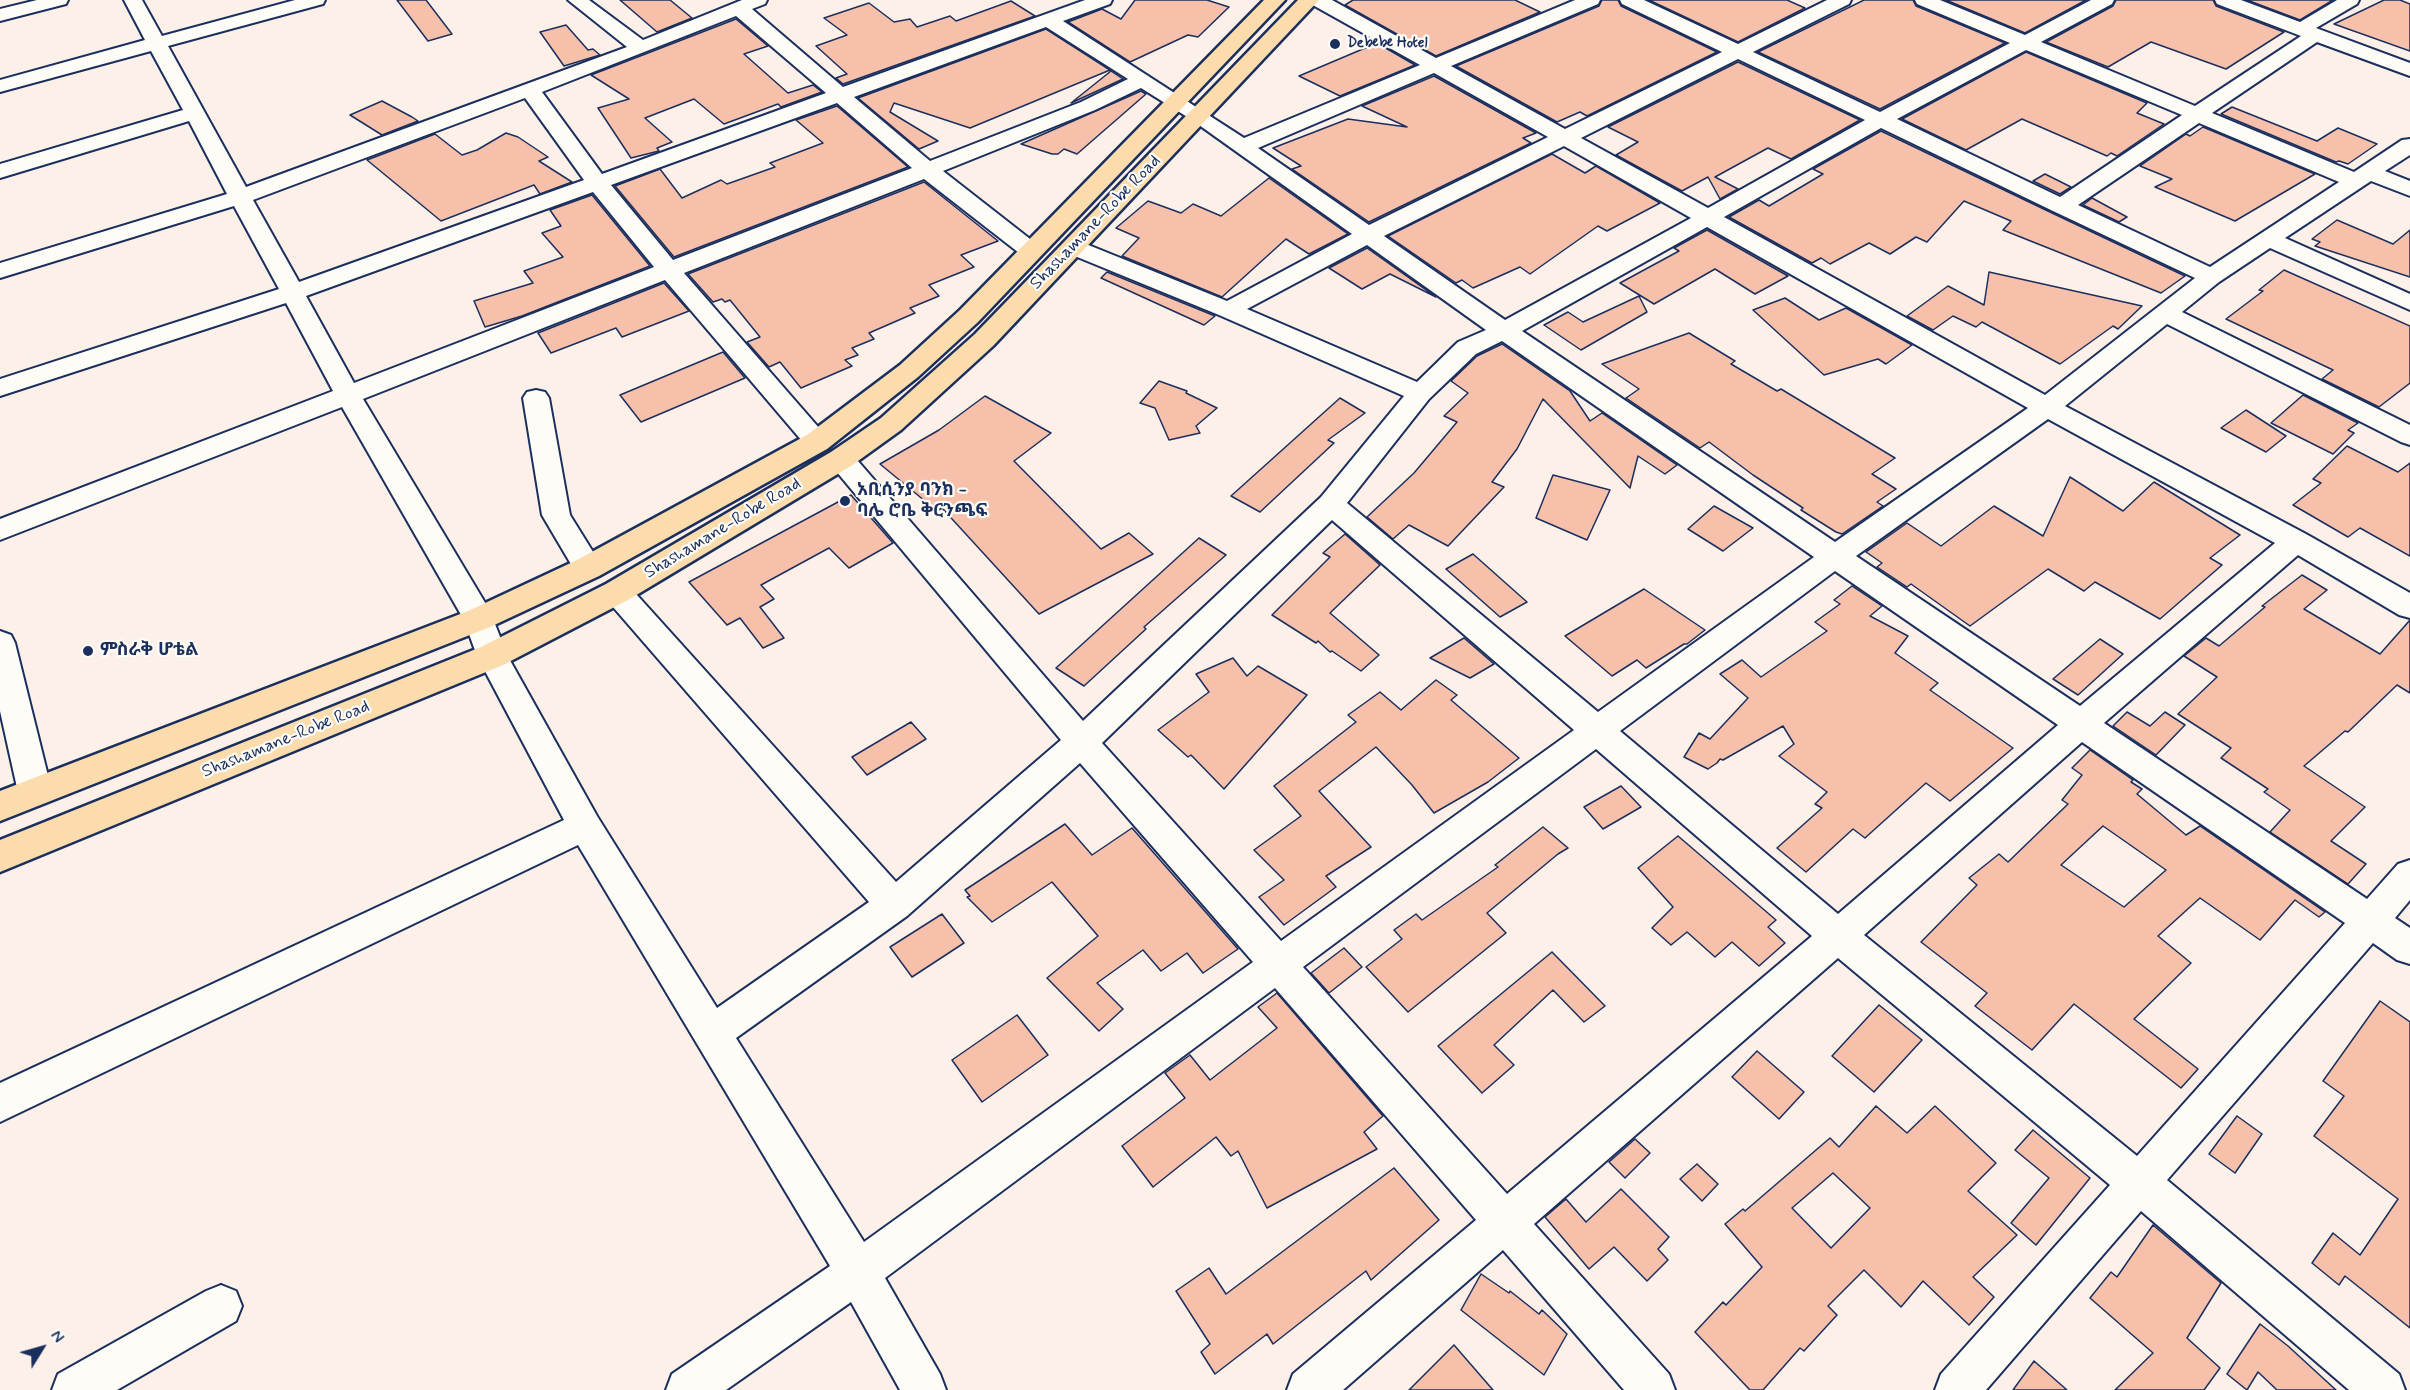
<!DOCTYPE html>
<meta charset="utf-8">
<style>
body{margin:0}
#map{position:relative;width:2410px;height:1390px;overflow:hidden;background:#fcf0e8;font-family:Mynerve,sans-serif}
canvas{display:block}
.north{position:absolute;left:12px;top:1318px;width:60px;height:60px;-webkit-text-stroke:4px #fdfcf7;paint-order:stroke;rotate:53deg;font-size:16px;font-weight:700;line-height:24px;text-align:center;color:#1b2f5e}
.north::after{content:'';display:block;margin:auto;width:21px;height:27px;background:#1b2f5e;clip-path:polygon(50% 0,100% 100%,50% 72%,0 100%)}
</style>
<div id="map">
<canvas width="2410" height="1390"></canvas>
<div class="north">N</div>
</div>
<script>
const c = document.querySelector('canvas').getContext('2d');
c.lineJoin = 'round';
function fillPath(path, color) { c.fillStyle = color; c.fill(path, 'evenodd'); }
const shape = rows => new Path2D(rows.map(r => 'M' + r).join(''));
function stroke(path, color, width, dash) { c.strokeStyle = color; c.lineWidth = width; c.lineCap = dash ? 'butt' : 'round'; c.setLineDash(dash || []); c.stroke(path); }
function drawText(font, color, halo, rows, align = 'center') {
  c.font = font + ' Mynerve,"Noto Sans Ethiopic",sans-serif'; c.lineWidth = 4.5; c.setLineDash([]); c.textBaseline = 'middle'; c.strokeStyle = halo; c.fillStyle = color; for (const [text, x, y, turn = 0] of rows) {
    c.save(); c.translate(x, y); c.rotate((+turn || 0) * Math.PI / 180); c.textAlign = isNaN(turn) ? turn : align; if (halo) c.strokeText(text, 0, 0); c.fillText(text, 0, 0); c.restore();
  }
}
const building = shape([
 [397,0,426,0,452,34,428,41,397,0],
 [620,0,670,0,692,18,657,32,620,0],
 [1135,0,1207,0,1229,7,1198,37,1188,35,1130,62,1068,22,1102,9,1121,19,1135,0],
 [1353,0,1515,0,1540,12,1436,56,1345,5,1353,0],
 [1602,0,1618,0,1621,6,1717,52,1587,116,1580,112,1557,122,1456,66,1599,6,1602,0],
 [1649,0,1787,0,1805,8,1738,42,1649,0],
 [1864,0,1913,0,1916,6,2005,43,1880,109,1758,52,1864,0],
 [1946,0,2086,0,2025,33,1946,0],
 [2116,0,2213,0,2216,6,2284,32,2226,69,2151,42,2108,67,2046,42,2113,6,2116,0],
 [2247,0,2333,0,2300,20,2247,0],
 [2384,0,2400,0,2410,4,2410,51,2334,24,2384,0],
 [1011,1,1035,16,843,84,836,78,847,74,816,46,847,35,824,18,869,3,894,22,910,19,917,27,950,16,956,21,1011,1],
 [736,19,768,46,744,54,788,93,813,85,822,92,781,107,778,104,724,124,694,99,645,118,672,142,657,148,659,151,631,158,598,108,629,99,591,75,736,19],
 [566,25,588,50,593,49,600,55,564,66,540,32,566,25],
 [1046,29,1110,70,970,128,894,103,890,112,938,141,919,149,858,98,1046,29],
 [1377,43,1415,65,1340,96,1299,76,1377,43],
 [2026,52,2147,103,2137,113,2164,124,2117,156,2111,153,2107,156,2022,119,1966,150,1902,119,2026,52],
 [1738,62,1860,120,1791,159,1768,148,1715,177,1738,189,1720,199,1708,177,1682,191,1616,155,1638,142,1608,127,1738,62],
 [1111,71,1123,79,1071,103,1111,71],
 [1434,76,1536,133,1523,138,1531,143,1369,222,1292,169,1301,166,1273,148,1348,119,1407,127,1362,106,1434,76],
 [1141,91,1146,94,1077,154,1064,149,1058,154,1052,154,1021,144,1141,91],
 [382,101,412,117,418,121,382,135,350,115,382,101],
 [837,106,908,167,674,257,615,186,660,169,682,198,721,180,727,184,775,167,770,163,823,143,796,120,837,106],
 [2232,107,2317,141,2338,128,2377,144,2348,164,2339,161,2336,162,2221,114,2232,107],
 [2203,127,2315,174,2235,221,2155,187,2172,179,2140,166,2186,134,2190,136,2203,127],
 [1881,131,2052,213,2185,276,2161,293,2003,230,2011,221,1964,201,1927,242,1916,237,1890,254,1869,243,1830,264,1821,258,1812,263,1729,217,1759,200,1769,206,1823,174,1813,169,1881,131],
 [506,133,518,137,548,157,539,161,572,182,540,194,534,185,441,221,367,160,435,134,462,155,477,150,506,133],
 [1552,154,1585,173,1596,166,1660,203,1607,231,1598,226,1530,274,1520,267,1473,288,1462,280,1456,283,1388,236,1552,154],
 [2045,174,2071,187,2060,194,2033,181,2045,174],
 [1269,178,1348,234,1309,254,1286,239,1222,297,1122,256,1139,238,1116,228,1148,201,1181,213,1193,204,1221,216,1269,178],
 [924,182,998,241,961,255,974,267,929,285,939,296,910,308,915,313,869,333,874,339,852,348,858,355,845,360,852,366,801,388,780,362,769,367,747,342,760,337,730,300,725,302,722,299,713,302,688,274,924,182],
 [592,195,650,266,522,316,485,327,474,301,533,283,524,271,563,257,542,233,561,226,550,210,592,195],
 [2092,198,2127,217,2119,222,2083,205,2092,198],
 [2337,220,2393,244,2410,230,2410,277,2315,246,2320,242,2312,239,2337,220],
 [1707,230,1788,276,1755,294,1715,269,1654,304,1620,283,1679,251,1674,248,1707,230],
 [1367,248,1436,297,1390,274,1362,289,1329,268,1367,248],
 [2284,270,2410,326,2410,383,2379,407,2322,379,2333,370,2226,319,2263,291,2259,290,2284,270],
 [1107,272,1215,316,1204,325,1101,278,1107,272],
 [1989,272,2142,306,2118,329,2113,326,2060,364,1982,322,1976,327,1953,316,1933,330,1907,316,1948,286,1984,305,1989,272],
 [664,283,689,311,622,337,616,328,551,353,538,333,664,283],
 [1639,296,1647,312,1581,350,1544,325,1568,312,1583,322,1639,296],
 [1785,298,1819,320,1846,308,1912,345,1886,364,1878,359,1824,375,1753,310,1785,298],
 [1689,333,1735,361,1731,364,1777,391,1781,389,1895,458,1872,474,1896,489,1877,502,1883,506,1842,534,1836,532,1801,510,1803,508,1753,475,1709,442,1700,448,1626,398,1639,389,1602,364,1689,333],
 [1502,344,1570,391,1590,421,1602,413,1677,465,1665,474,1638,456,1630,488,1543,399,1517,449,1492,482,1504,487,1448,546,1409,525,1393,539,1367,517,1414,473,1457,422,1444,416,1468,393,1451,381,1477,356,1502,344],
 [723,352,745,378,641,422,620,395,723,352],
 [1159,381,1187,391,1186,393,1217,408,1196,426,1200,433,1169,440,1155,408,1140,403,1159,381],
 [2303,395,2358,423,2348,430,2354,433,2333,454,2271,423,2303,395],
 [985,396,1051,433,1014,461,1101,549,1129,533,1153,554,1039,614,942,508,937,511,880,464,939,430,985,396],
 [1340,398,1365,413,1328,440,1334,443,1260,512,1231,496,1340,398],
 [2246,410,2286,436,2266,452,2221,428,2246,410],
 [2347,446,2398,472,2410,463,2410,556,2360,528,2348,537,2293,505,2321,483,2313,479,2347,446],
 [1553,475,1610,490,1587,540,1536,518,1553,475],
 [2070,477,2123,511,2154,482,2240,535,2210,558,2222,565,2160,619,2095,582,2084,591,2048,569,1970,626,1911,584,1907,587,1877,567,1882,563,1866,552,1907,523,1941,546,1994,506,2043,536,2070,477],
 [851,495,893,543,849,568,829,548,761,585,774,599,760,607,784,638,763,648,740,618,727,625,689,582,851,495],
 [1714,506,1753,528,1723,551,1688,529,1714,506],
 [1345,534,1380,565,1330,613,1379,655,1361,671,1332,651,1330,652,1318,641,1316,643,1272,615,1330,557,1323,553,1345,534],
 [1199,538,1226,555,1144,627,1146,629,1084,686,1056,668,1199,538],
 [1473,554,1527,602,1500,617,1446,569,1473,554],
 [2302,575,2327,590,2304,609,2380,654,2410,620,2410,693,2397,685,2348,732,2345,731,2304,766,2365,807,2331,841,2366,864,2348,884,2270,832,2290,810,2264,792,2268,789,2221,758,2231,748,2178,714,2217,677,2184,656,2206,638,2219,646,2265,607,2262,606,2302,575],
 [1852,586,1882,606,1870,616,1908,636,1895,653,1938,683,1930,690,2013,748,1950,801,1926,783,1865,838,1853,829,1806,872,1777,848,1822,808,1815,804,1827,792,1779,756,1794,744,1783,726,1723,760,1720,759,1717,763,1708,769,1684,757,1699,733,1710,739,1748,698,1720,674,1742,660,1761,677,1827,631,1815,622,1840,604,1834,600,1852,586],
 [1644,589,1705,630,1687,644,1684,644,1646,668,1637,660,1612,676,1565,636,1644,589],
 [1464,638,1494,664,1470,678,1430,658,1464,638],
 [2100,639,2123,654,2078,695,2053,679,2100,639],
 [1233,658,1247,676,1258,666,1307,695,1224,789,1191,755,1188,757,1158,730,1209,692,1196,674,1233,658],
 [1436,680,1457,695,1451,700,1519,758,1488,782,1434,813,1412,785,1376,747,1319,791,1371,847,1326,876,1336,887,1284,925,1259,897,1284,880,1254,850,1301,816,1274,786,1356,722,1348,715,1380,692,1401,710,1436,680],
 [2127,712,2150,726,2165,712,2185,725,2156,755,2113,726,2127,712],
 [911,722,926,739,867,775,852,757,911,722],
 [2090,750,2133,780,2131,782,2142,789,2137,794,2186,835,2200,826,2325,912,2319,917,2295,900,2260,940,2200,898,2158,936,2191,963,2134,1019,2198,1069,2181,1088,2074,1004,2032,1050,1975,1006,1987,993,1921,942,1977,885,1969,878,1999,854,2008,862,2068,804,2062,800,2082,775,2072,768,2090,750],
 [2103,826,2166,870,2124,907,2061,865,2103,826],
 [1621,786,1641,807,1603,829,1584,807,1621,786],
 [1065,824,1092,855,1132,828,1238,949,1203,973,1187,953,1161,971,1143,950,1097,983,1123,1009,1099,1031,1047,978,1098,936,1052,882,992,922,967,897,970,896,965,890,1065,824],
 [1543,827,1568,848,1558,854,1487,913,1506,933,1408,1012,1366,967,1402,939,1394,930,1416,914,1422,920,1498,867,1495,865,1543,827],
 [1678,836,1776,920,1768,927,1785,943,1759,966,1732,942,1715,957,1687,932,1671,945,1652,928,1673,907,1638,868,1678,836],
 [942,914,964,943,912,977,890,947,942,914],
 [1344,948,1362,967,1329,993,1311,973,1344,948],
 [1552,952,1605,1006,1584,1022,1553,990,1494,1045,1514,1065,1482,1093,1438,1046,1552,952],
 [1277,993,1383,1116,1364,1132,1377,1149,1267,1208,1238,1151,1231,1156,1216,1137,1153,1187,1122,1146,1185,1098,1165,1073,1190,1055,1210,1080,1277,1028,1258,1007,1277,993],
 [2380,1001,2410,1022,2410,1328,2345,1276,2339,1285,2312,1263,2333,1233,2360,1255,2398,1199,2314,1136,2344,1096,2323,1081,2380,1001],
 [1879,1005,1922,1040,1874,1092,1832,1056,1879,1005],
 [1017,1015,1048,1055,982,1102,952,1060,1017,1015],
 [1757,1051,1804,1092,1779,1119,1732,1077,1757,1051],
 [1876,1106,1907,1133,1935,1106,1996,1163,1968,1191,2017,1235,1973,1277,1994,1297,1969,1325,1923,1281,1901,1307,1864,1270,1828,1306,1837,1315,1804,1351,1800,1348,1763,1390,1750,1390,1695,1332,1723,1302,1726,1305,1762,1267,1725,1224,1743,1209,1745,1211,1830,1138,1839,1147,1876,1106],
 [1833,1173,1870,1208,1831,1248,1792,1208,1833,1173],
 [2237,1116,2262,1134,2235,1173,2209,1154,2237,1116],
 [2033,1130,2090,1178,2036,1245,2011,1223,2049,1178,2015,1150,2033,1130],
 [1635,1139,1650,1153,1625,1178,1609,1162,1635,1139],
 [1697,1164,1718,1184,1702,1201,1680,1179,1697,1164],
 [1394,1168,1439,1220,1371,1280,1366,1271,1273,1344,1267,1334,1215,1374,1201,1352,1210,1344,1176,1291,1209,1268,1226,1294,1394,1168],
 [1621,1189,1669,1237,1658,1249,1668,1260,1647,1281,1614,1247,1589,1269,1545,1217,1566,1199,1586,1222,1621,1189],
 [2153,1225,2221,1283,2187,1338,2220,1368,2204,1390,2115,1390,2153,1353,2090,1298,2111,1272,2117,1277,2153,1225],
 [1481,1274,1509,1293,1510,1291,1539,1314,1542,1310,1567,1334,1544,1375,1461,1310,1481,1274],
 [2260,1324,2288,1346,2336,1390,2277,1390,2258,1372,2247,1390,2227,1374,2260,1324],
 [1454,1345,1493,1390,1409,1390,1454,1345],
 [2034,1361,2067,1390,2013,1390,2034,1361]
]);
fillPath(building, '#f7c0aa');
stroke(building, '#1b2f5e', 1.5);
const minor = shape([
 [37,0,68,0,66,4,0,21,0,9,37,0],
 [124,0,142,0,162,36,295,0,325,0,323,4,168,46,246,187,627,47,568,0,589,0,643,40,742,0,767,0,765,4,752,9,843,87,1085,0,1112,0,1110,4,1063,21,1244,138,1420,65,1311,4,1309,0,1332,0,1436,58,1575,0,1600,0,1598,4,1451,66,1565,129,1722,52,1622,4,1620,0,1644,0,1738,44,1827,0,1851,0,1849,4,1753,52,1880,112,2010,43,1917,4,1915,0,1940,0,2025,35,2091,0,2114,0,2112,4,2041,42,2195,106,2301,36,2217,4,2215,0,2241,0,2300,22,2337,0,2359,0,2357,4,2316,28,2410,63,2410,76,2317,42,2212,113,2354,172,2402,140,2410,139,2410,155,2385,171,2410,181,2410,196,2371,181,2285,238,2410,294,2410,310,2270,248,2219,282,2182,312,2410,425,2410,445,2401,442,2167,324,2065,406,2306,534,2410,593,2410,618,2399,615,2298,555,2104,723,2367,899,2398,864,2410,860,2410,900,2395,918,2410,928,2410,964,2397,960,2373,943,2167,1180,2399,1374,2405,1390,2349,1390,2141,1211,1986,1390,1935,1390,1941,1374,2110,1185,1838,958,1534,1224,1669,1374,1675,1390,1624,1390,1503,1250,1343,1390,1287,1390,1293,1374,1476,1220,1275,988,885,1278,940,1374,946,1390,900,1390,851,1302,726,1390,666,1390,672,1374,830,1266,578,845,0,1122,0,1083,564,820,477,656,464,620,342,407,0,540,0,519,333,391,286,303,0,396,0,379,279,289,234,206,0,278,0,263,227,194,189,121,0,178,0,164,183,110,151,51,0,92,0,80,145,40,124,0],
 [736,16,826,93,602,174,542,92,736,16],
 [1046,27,1128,79,1081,102,930,161,854,97,1046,27],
 [2026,50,2182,115,2060,197,1897,119,2026,50],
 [1738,59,1865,120,1708,208,1581,138,1738,59],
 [1434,73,1548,137,1369,225,1258,148,1434,73],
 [1141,88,1192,120,1352,234,1227,301,1081,242,1073,240,1065,242,1061,247,1065,252,1219,315,1404,396,1321,497,1083,721,851,453,841,450,831,453,827,459,831,465,1061,740,896,882,627,584,617,581,607,584,602,592,607,600,869,902,717,1008,597,816,507,655,490,611,363,399,665,280,808,448,817,451,826,448,830,442,826,436,684,273,924,179,1023,256,1031,258,1039,256,1043,251,1039,246,943,171,1095,110,1141,88],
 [525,98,584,180,299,282,253,200,525,98],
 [837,103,912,168,673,260,611,185,837,103],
 [2199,123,2339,182,2210,267,2078,205,2199,123],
 [1881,128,2053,211,2195,278,2045,395,1724,217,1881,128],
 [1564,146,1691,218,1505,320,1384,236,1564,146],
 [593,192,654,267,354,383,306,296,593,192],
 [1707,227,2028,408,1835,542,1522,331,1707,227],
 [1367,245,1486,330,1458,342,1417,382,1247,309,1367,245],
 [1502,341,1814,557,1598,712,1347,503,1429,399,1476,354,1502,341],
 [2048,419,2275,543,2080,706,1856,556,2048,419],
 [1332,520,1574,730,1281,941,1102,743,1332,520],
 [1835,571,2058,725,1838,914,1620,731,1835,571],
 [2082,742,2345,923,2137,1156,1864,935,2082,742],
 [1596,749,1812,936,1507,1194,1303,967,1596,749],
 [1080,763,1253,962,864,1242,736,1038,907,916,1080,763],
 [536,390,545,392,549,398,570,515,603,568,598,576,588,579,578,576,542,515,523,398,527,392,536,390],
 [0,631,11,635,15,643,52,792,47,802,35,806,23,802,18,792,0,711,0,631],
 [221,1285,236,1291,242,1306,236,1321,117,1390,52,1390,58,1374,206,1291,221,1285]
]);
const major = shape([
 [1264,0,1285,0,978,322,918,377,827,449,599,576,490,627,0,821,0,791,468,611,577,560,807,435,900,365,960,310,1264,0],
 [1298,0,1319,0,993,346,901,430,851,466,628,600,503,665,0,872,0,840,481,647,606,584,831,452,881,418,975,334,1298,0]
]);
stroke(minor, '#1b2f5e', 4);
stroke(major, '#1b2f5e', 5);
fillPath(minor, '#fdfcf7');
fillPath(major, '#fcdcac');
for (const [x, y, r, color] of [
 [1335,44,6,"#1b2f5e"],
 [845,501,6,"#1b2f5e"],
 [88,651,6,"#1b2f5e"]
]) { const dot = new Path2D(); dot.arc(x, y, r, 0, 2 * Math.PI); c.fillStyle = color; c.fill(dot); stroke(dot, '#fdfcf7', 2); }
drawText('bold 15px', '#1b2f5e', '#fdfcf7', [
 ["Debebe Hotel",1347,44]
], 'left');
drawText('18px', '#1b2f5e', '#fdfcf7', [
 ["Shashamane-Robe Road",1096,223,-46],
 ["Shashamane-Robe Road",723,529,-31],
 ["Shashamane-Robe Road",286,740,-22]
]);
drawText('bold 18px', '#1b2f5e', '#fdfcf7', [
 ["አቢሲንያ ባንክ -",857,491],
 ["ባሌ ሮቤ ቅርንጫፍ",857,512],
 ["ምስራቅ ሆቴል",100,651]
], 'left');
</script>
